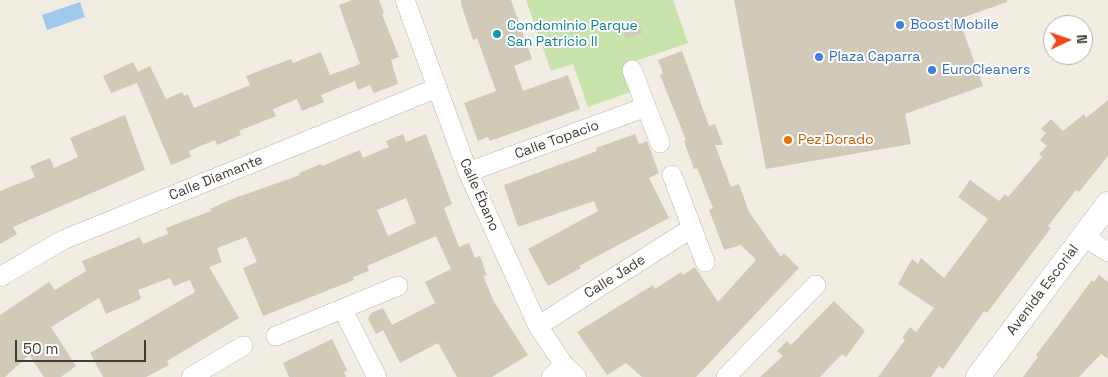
<!DOCTYPE html>
<meta charset="utf-8">
<style>
body{margin:0}
#map{position:relative;width:1108px;height:377px;overflow:hidden;background:#f1ede3;font-family:"Space Grotesk",sans-serif}
canvas{display:block}
.north{position:absolute;left:1043px;top:15px;width:50px;height:50px;box-sizing:border-box;background:#fff;border:1px solid #b3b1ad;border-radius:50%;rotate:87deg;font-size:14px;font-weight:700;line-height:20px;text-align:center;color:#423d33}
.north::after{content:'';display:block;margin:auto;width:18px;height:22px;background:#f34618;clip-path:polygon(50% 0,100% 100%,50% 72%,0 100%)}
.scale{position:absolute;left:15px;top:340px;width:131px;height:22px;box-sizing:border-box;border:2px solid #423d33;border-top:0;padding-left:6px;font-size:15px;line-height:18px;white-space:nowrap;color:#423d33;-webkit-text-stroke:4px #fff;paint-order:stroke}
</style>
<div id="map">
<canvas width="1108" height="377"></canvas>
<div class="north">N</div>
<div class="scale">50 m</div>
</div>
<script>
const c = document.querySelector('canvas').getContext('2d');
c.lineJoin = 'round';
function fillPath(path, color) { c.fillStyle = color; c.fill(path, 'evenodd'); }
const shape = rows => new Path2D(rows.map(r => 'M' + r).join(''));
function stroke(path, color, width, dash) { c.strokeStyle = color; c.lineWidth = width; c.lineCap = dash ? 'butt' : 'round'; c.setLineDash(dash || []); c.stroke(path); }
function drawText(font, color, halo, rows, align = 'center') {
  c.font = font + ' "Space Grotesk",sans-serif'; c.lineWidth = 4; c.setLineDash([]); c.textBaseline = 'middle'; c.strokeStyle = halo; c.fillStyle = color; for (const [text, x, y, turn = 0] of rows) {
    c.save(); c.translate(x, y); c.rotate((+turn || 0) * Math.PI / 180); c.textAlign = isNaN(turn) ? turn : align; if (halo) c.strokeText(text, 0, 0); c.fillText(text, 0, 0); c.restore();
  }
}
fillPath(shape([
 [526,0,673,0,688,43,624,65,633,91,588,107,573,64,551,71]
]), '#c8e4ac');
fillPath(shape([
 [80,2,85,17,47,30,42,15]
]), '#a0c9ed');
fillPath(shape([
 [352,0,379,0,384,13,382,14,399,57,391,60,398,84,374,93,370,85,358,90,355,81,321,95,324,102,302,111,297,99,273,109,276,116,239,131,241,135,217,145,215,140,189,151,191,157,171,165,137,83,111,93,103,76,133,62,138,72,150,66,166,99,182,92,184,96,188,94,194,108,250,85,246,76,291,59,293,63,321,52,330,75,360,64,339,5],
 [461,0,511,0,532,59,514,66,523,91,568,75,580,109,490,141,488,137,478,141,464,103,496,91,477,38,473,40,461,4],
 [734,0,1007,0,1007,2,959,19,983,86,905,114,911,144,766,169],
 [637,19,642,33,626,39,621,24],
 [682,51,709,126,715,124,723,145,715,145,731,187,739,184,749,212,781,257,784,253,799,268,696,377,642,377,626,363,607,375,577,332,653,285,655,289,681,272,683,275,695,267,718,302,756,260,741,245,724,250,709,210,713,208,697,168,694,169,684,141,686,140,660,75,663,73,658,60],
 [1108,100,1108,156,1079,192,1076,190,1048,226,1051,228,987,313,984,311,943,369,939,366,931,377,878,377,905,340,902,338,910,327,916,332,934,308,898,284,912,259,918,264,921,258,944,278,988,219,958,197,970,180,999,201,1005,194,1008,197,1042,157,1039,154,1047,146,1040,140,1046,133,1041,129,1051,119,1063,131,1084,114,1086,118],
 [125,115,145,170,13,227,17,234,0,244,0,191,35,177,30,166,50,158,54,168,78,157,70,138],
 [403,134,406,142,426,134,452,204,444,208,459,247,469,243,475,258,480,256,487,276,483,275,493,300,528,355,492,377,457,377,438,343,400,363,383,330,376,334,368,319,371,313,383,308,392,325,435,303,425,282,451,269,436,236,367,266,369,271,353,277,354,280,263,316,243,268,257,262,246,237,217,248,222,262,209,267,239,318,167,361,169,365,146,377,103,377,90,353,195,292,190,280,174,286,170,278,138,290,141,299,106,314,99,298,51,327,76,366,61,377,44,377,29,355,5,377,0,377,0,315,49,282,55,290,86,271,82,261,140,237,143,244,168,234,166,228,211,211,210,209,232,199,300,175,299,173,321,164,322,166,360,150,363,158,389,147,386,141],
 [406,198,416,223,388,236,377,210],
 [635,134,639,144,647,141,659,173,649,178,669,218,579,266,581,268,548,286,528,249,598,211,594,201,518,227,504,185,597,151,596,148],
 [1099,275,1108,282,1108,359,1101,354,1079,377,1023,377,1038,357,1036,355,1058,326,1092,280,1094,282],
 [834,301,865,331,846,357,842,354,820,377,760,377,783,356,777,351,787,341,791,345],
 [332,339,347,370,344,372,346,377,289,377,283,363]
]), '#d2cab9');
const minor = shape([
 [405,0,468,172,538,326,564,365,577,377],
 [632,70,660,143],
 [468,172,646,107],
 [672,175,705,262],
 [1083,236,1108,252],
 [0,277,63,240,437,88],
 [343,310,377,377],
 [538,326,692,228],
 [276,336,398,286],
 [191,377,243,346],
 [551,377,564,365],
 [726,377,816,285]
]);
const tertiary = shape([
 [978,377,1108,204]
]);
stroke(minor, '#bfb8a9', 20);
stroke(tertiary, '#bfb8a9', 25);
stroke(minor, '#fff', 19);
stroke(tertiary, '#fff', 24);
for (const [x, y, r, color] of [
 [900,25,5,"#3f7fe0"],
 [497,34,5,"#0f9aa8"],
 [819,57,5,"#3f7fe0"],
 [932,70,5,"#3f7fe0"],
 [788,140,5,"#e8710a"]
]) { const dot = new Path2D(); dot.arc(x, y, r, 0, 2 * Math.PI); c.fillStyle = color; c.fill(dot); stroke(dot, '#fff', 2); }
drawText('14px', '#366cbe', '#fff', [
 ["Boost Mobile",910,25],
 ["Plaza Caparra",829,57],
 ["EuroCleaners",942,70]
], 'left');
drawText('14px', '#0d838f', '#fff', [
 ["Condominio Parque",507,26],
 ["San Patricio II",507,42]
], 'left');
drawText('14px', '#423d33', '#fff', [
 ["Calle Topacio",557,140,-20],
 ["Calle Diamante",216,178,-22],
 ["Calle Ébano",479,195,66],
 ["Calle Jade",615,277,-32],
 ["Avenida Escorial",1043,290,-53]
]);
drawText('14px', '#c56008', '#fff', [
 ["Pez Dorado",798,140]
], 'left');
</script>
